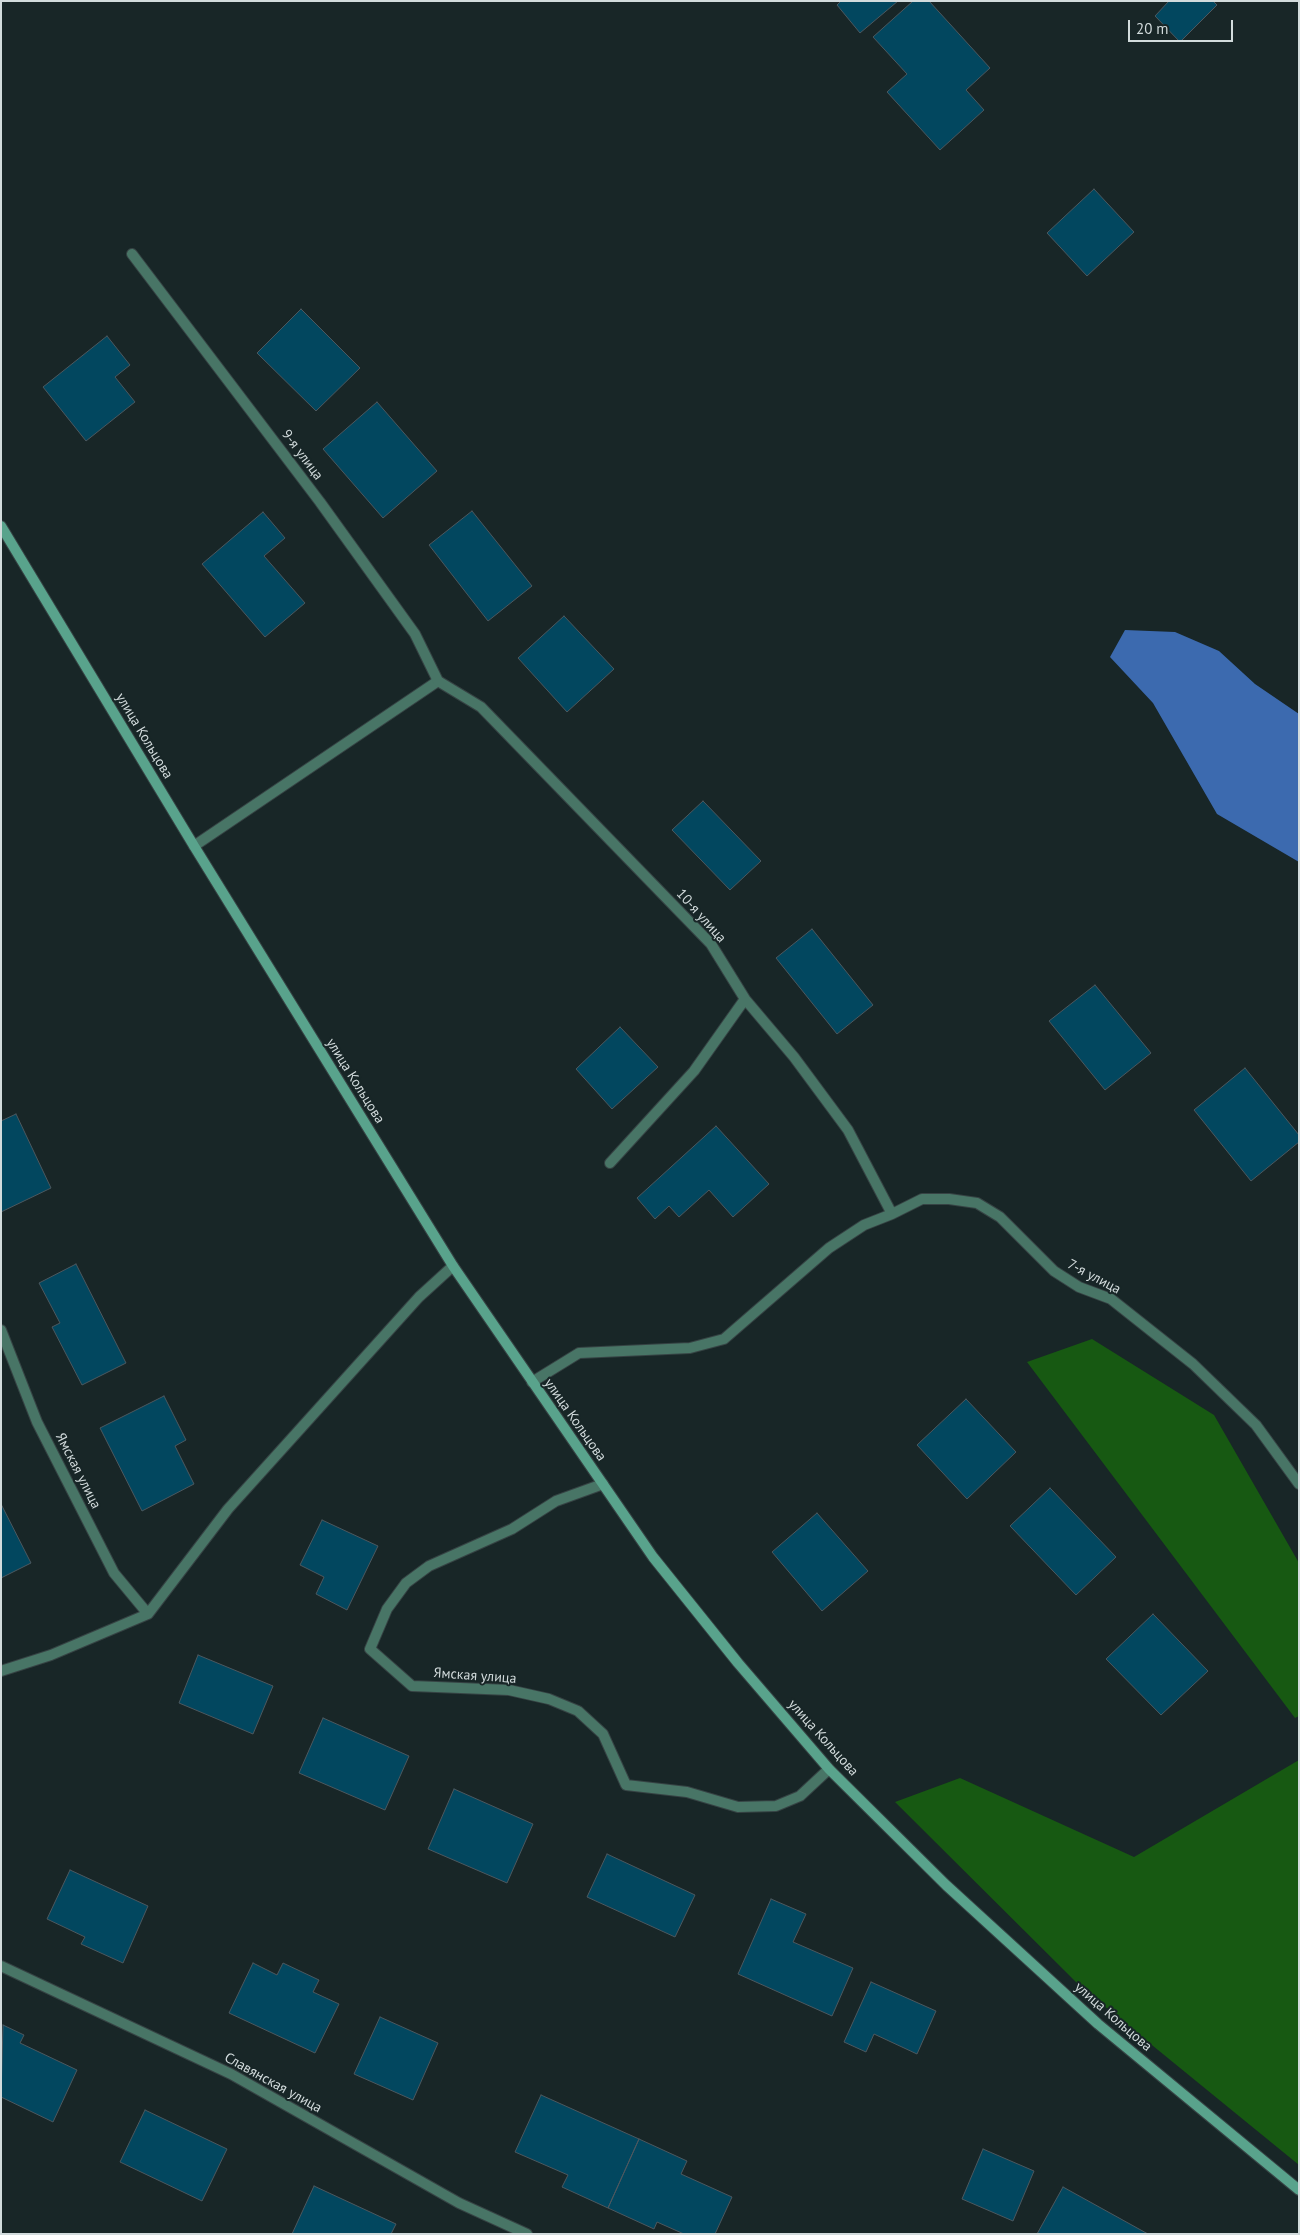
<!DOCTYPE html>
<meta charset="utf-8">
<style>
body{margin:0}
#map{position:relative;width:1300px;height:2235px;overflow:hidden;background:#182627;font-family:"PT Sans",sans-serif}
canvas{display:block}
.frame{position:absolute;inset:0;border:2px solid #d2dbdc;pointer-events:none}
.scale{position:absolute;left:1128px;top:20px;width:105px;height:22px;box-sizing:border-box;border:2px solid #d2dbdc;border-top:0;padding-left:6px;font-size:15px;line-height:18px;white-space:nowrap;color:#d2dbdc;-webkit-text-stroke:4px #182627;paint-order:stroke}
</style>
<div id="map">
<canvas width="1300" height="2235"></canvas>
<div class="frame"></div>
<div class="scale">20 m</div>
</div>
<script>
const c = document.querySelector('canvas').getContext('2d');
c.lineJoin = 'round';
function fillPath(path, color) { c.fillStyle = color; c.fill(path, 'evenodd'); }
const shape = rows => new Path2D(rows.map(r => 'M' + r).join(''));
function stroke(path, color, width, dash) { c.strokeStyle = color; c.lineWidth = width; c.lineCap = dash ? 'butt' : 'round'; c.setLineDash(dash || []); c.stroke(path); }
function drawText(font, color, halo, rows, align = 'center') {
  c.font = font + ' "PT Sans",sans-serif'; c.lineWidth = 4; c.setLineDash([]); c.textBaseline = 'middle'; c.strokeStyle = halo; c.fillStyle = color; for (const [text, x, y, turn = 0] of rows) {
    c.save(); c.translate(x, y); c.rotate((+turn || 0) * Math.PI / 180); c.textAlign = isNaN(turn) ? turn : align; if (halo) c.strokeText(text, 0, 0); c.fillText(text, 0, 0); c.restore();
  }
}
fillPath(shape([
 [1092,1339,1214,1415,1299,1563,1299,1716,1295,1718,1027,1362],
 [1299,1760,1299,2165,1082,1988,895,1802,960,1778,1134,1857]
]), '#175912');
fillPath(shape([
 [1125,630,1175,632,1219,651,1255,684,1299,714,1299,862,1217,814,1153,703,1110,657]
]), '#3c6aaf');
const building = shape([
 [841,1,898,1,860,33,837,5,841,1],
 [913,1,929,1,990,68,966,90,984,110,940,150,887,92,907,74,873,37,913,1],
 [1169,1,1213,1,1217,5,1180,42,1155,16,1169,1],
 [1094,189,1134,232,1087,276,1047,233,1094,189],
 [301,309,360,368,316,411,257,353,301,309],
 [107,336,130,365,115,377,135,402,86,441,43,387,107,336],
 [377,402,437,471,383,518,323,449,377,402],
 [472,511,532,586,488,621,429,545,472,511],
 [263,512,285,538,264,556,305,603,265,637,202,564,263,512],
 [564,616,614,669,567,712,518,658,564,616],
 [703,801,761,861,730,890,672,830,703,801],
 [812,929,873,1005,837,1034,776,958,812,929],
 [1095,985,1151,1053,1105,1090,1049,1021,1095,985],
 [620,1027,658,1067,612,1109,576,1069,620,1027],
 [1245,1068,1299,1135,1299,1142,1251,1181,1194,1110,1245,1068],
 [16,1114,51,1188,1,1212,1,1121,16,1114],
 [716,1126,769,1184,733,1217,709,1190,679,1217,669,1206,655,1219,637,1198,716,1126],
 [76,1264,126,1363,82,1385,52,1327,60,1323,39,1283,76,1264],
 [164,1396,186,1440,175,1446,194,1484,142,1511,100,1428,164,1396],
 [966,1399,1016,1452,967,1499,917,1445,966,1399],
 [1050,1488,1116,1557,1076,1595,1010,1526,1050,1488],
 [1,1504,31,1563,1,1578,1,1504],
 [817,1513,868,1571,822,1611,772,1552,817,1513],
 [322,1520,378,1546,347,1610,316,1594,324,1577,300,1565,322,1520],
 [1153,1614,1208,1671,1161,1715,1106,1659,1153,1614],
 [198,1655,273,1686,253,1734,179,1703,198,1655],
 [323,1718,409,1756,385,1810,299,1773,323,1718],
 [454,1789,533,1824,507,1883,428,1849,454,1789],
 [607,1854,695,1895,675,1937,587,1897,607,1854],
 [70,1870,148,1906,123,1963,81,1944,85,1937,47,1919,70,1870],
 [771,1899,806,1914,793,1942,853,1968,832,2016,738,1974,771,1899],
 [253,1963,277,1975,283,1963,319,1980,313,1992,339,2004,315,2053,229,2013,253,1963],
 [871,1982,936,2011,917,2054,874,2034,866,2052,844,2042,871,1982],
 [380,2017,438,2043,413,2100,354,2074,380,2017],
 [3,2025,24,2035,20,2043,77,2070,53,2122,1,2097,3,2025],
 [541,2095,639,2139,608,2208,562,2187,568,2175,515,2152,541,2095],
 [145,2110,227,2149,202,2201,120,2162,145,2110],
 [639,2139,687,2161,681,2174,732,2197,715,2234,684,2234,657,2222,654,2229,608,2208,639,2139],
 [983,2149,1034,2171,1013,2221,962,2199,983,2149],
 [314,2186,396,2224,391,2234,292,2234,314,2186],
 [1063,2187,1148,2234,1037,2234,1063,2187]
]);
fillPath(building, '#02475f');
stroke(building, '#4c585f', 1);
const service = shape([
 [194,846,438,681],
 [603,1484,556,1501,512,1529,429,1566,406,1583,387,1609,370,1649,412,1686,509,1690,549,1699,578,1711,603,1734,626,1785,687,1792,738,1807,776,1806,800,1796,829,1769]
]);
const minor = shape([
 [132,254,320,502,415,634,438,681,481,707,711,944,745,999,794,1057,848,1130,892,1214],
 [610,1163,694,1071,745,999],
 [1,1330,37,1422,114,1573,148,1614],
 [532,1382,579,1353,690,1348,724,1339,829,1248,864,1225,892,1214,922,1199,949,1199,977,1203,1000,1217,1054,1271,1079,1287,1111,1299,1193,1364,1256,1425,1299,1484],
 [1,1671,51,1655,148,1614,228,1509,419,1297,453,1266],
 [1,1966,231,2074,459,2203,527,2234]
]);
const secondary = shape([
 [1,526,194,846,453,1266,653,1557,738,1663,829,1769,946,1885,1098,2024,1299,2190]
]);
stroke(service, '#364344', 12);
stroke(minor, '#364344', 12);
stroke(secondary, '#364344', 12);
stroke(service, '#487566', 10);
stroke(minor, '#487566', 10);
stroke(secondary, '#59a38c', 10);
drawText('14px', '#d2dbdc', '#182627', [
 ["9-я улица",302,455,53],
 ["улица Кольцова",144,736,59],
 ["10-я улица",701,916,48],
 ["улица Кольцова",355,1081,58],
 ["7-я улица",1094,1277,28],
 ["улица Кольцова",575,1420,55],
 ["Ямская улица",78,1471,63],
 ["Ямская улица",475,1676,4],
 ["улица Кольцова",823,1738,48],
 ["улица Кольцова",1113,2017,41],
 ["Славянская улица",273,2083,29]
]);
</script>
